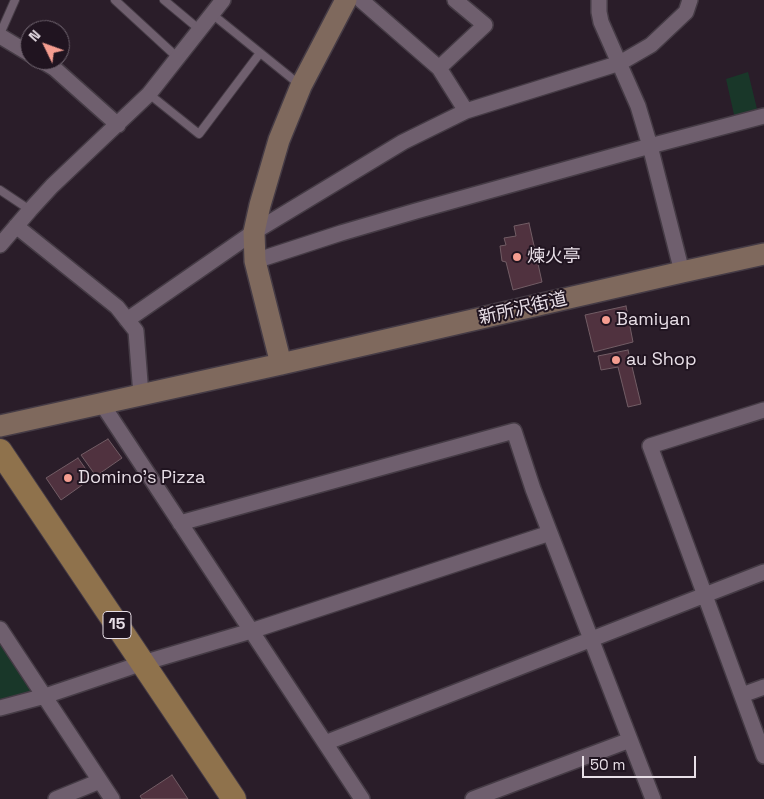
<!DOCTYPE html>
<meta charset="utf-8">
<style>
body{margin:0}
#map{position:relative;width:764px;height:799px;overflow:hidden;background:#2a1d29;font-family:"Space Grotesk",sans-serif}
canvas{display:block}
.north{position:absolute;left:20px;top:20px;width:50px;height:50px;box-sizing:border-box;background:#201420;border:1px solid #706570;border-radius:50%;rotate:312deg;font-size:14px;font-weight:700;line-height:20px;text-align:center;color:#e8dfe7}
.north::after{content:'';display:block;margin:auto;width:18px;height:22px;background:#f59d90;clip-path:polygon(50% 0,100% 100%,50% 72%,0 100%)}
.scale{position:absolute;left:582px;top:756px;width:114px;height:22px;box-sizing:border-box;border:2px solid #e8dfe7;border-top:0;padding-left:6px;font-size:15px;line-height:18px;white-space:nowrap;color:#e8dfe7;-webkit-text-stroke:4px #201420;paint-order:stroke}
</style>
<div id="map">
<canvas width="764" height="799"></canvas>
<div class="north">N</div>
<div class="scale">50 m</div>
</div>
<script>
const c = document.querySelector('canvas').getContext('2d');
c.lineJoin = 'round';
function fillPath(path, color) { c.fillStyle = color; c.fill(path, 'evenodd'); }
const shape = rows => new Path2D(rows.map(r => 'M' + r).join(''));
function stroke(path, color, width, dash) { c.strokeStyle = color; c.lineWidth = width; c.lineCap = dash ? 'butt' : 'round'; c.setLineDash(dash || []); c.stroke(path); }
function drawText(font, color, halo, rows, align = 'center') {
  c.font = font + ' "Space Grotesk","Noto Sans JP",sans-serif'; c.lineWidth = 4; c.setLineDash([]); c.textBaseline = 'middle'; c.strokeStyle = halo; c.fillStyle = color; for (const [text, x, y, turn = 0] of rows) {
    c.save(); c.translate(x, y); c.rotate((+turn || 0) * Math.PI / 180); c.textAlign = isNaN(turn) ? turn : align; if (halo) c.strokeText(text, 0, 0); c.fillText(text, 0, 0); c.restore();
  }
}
fillPath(shape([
 [748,72,758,113,735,119,726,79],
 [0,644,33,692,0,700]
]), '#193729');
const building = shape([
 [529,223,542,282,513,290,506,262,502,261,500,246,506,245,504,238,516,236,514,226,529,223],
 [626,306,633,342,594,352,585,315,626,306],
 [628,350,641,404,628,407,618,367,601,370,598,356,628,350],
 [108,439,122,458,96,476,81,455,108,439],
 [78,458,92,478,61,500,46,478,78,458],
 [172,775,188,799,142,799,140,796,172,775]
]);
fillPath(building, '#50323f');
stroke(building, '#725d65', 1);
const lane = shape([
 [115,0,178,58],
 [164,0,200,30],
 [212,14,300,85],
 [0,34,15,0],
 [149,94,199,134,260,53],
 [0,190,30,210]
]);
const street = shape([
 [361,0,439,68,466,111,620,63,651,45,686,12,690,0],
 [599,0,599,12,601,22,638,106,650,146,682,272],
 [0,36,30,54],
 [41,60,54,68,118,125],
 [439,68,485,25,455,0],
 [16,226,117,307,136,331,141,395],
 [0,245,30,210,52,186,149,94,223,0],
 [255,261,341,233,416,211,650,146,764,116],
 [127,320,254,232,403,142,466,111],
 [102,404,362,799],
 [764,410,650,446,764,756],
 [180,523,514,431,533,489,550,533,653,799],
 [0,629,112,799],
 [742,695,764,687],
 [0,708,45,696,143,663,251,631,550,533],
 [325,743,764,572],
 [56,799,100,781],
 [473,799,630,740]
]);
const secondary = shape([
 [281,364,255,261,254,232,260,205,279,140,301,86,346,0],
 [0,426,281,364,682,272,764,254]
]);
const primary = shape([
 [0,451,234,799]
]);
stroke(lane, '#453b45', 10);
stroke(street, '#453b45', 18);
stroke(secondary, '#453b45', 24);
stroke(primary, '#453b45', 26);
stroke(lane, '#6f5f6e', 8);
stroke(street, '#6f5f6e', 15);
stroke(secondary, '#7f695d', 21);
stroke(primary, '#8f724c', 24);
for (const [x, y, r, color] of [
 [517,257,5,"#f59d90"],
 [606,320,5,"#f59d90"],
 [616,360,5,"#f59d90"],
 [68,478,5,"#f59d90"]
]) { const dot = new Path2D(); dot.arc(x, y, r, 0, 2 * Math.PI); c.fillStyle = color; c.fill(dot); stroke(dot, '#201420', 2); }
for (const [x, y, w] of [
 [117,625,28]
]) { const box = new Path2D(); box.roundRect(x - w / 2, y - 13.5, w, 27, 4); c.fillStyle = '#201420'; c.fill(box); stroke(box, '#e8dfe7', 1); }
drawText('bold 16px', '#e8dfe7', null, [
 ["15",117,625]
]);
drawText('18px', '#e8dfe7', '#201420', [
 ["煉火亭",527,257],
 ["Bamiyan",616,320],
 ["au Shop",626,360],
 ["Domino's Pizza",78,478]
], 'left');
drawText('18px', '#e8dfe7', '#201420', [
 ["新所沢街道",523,309,-13]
]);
</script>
